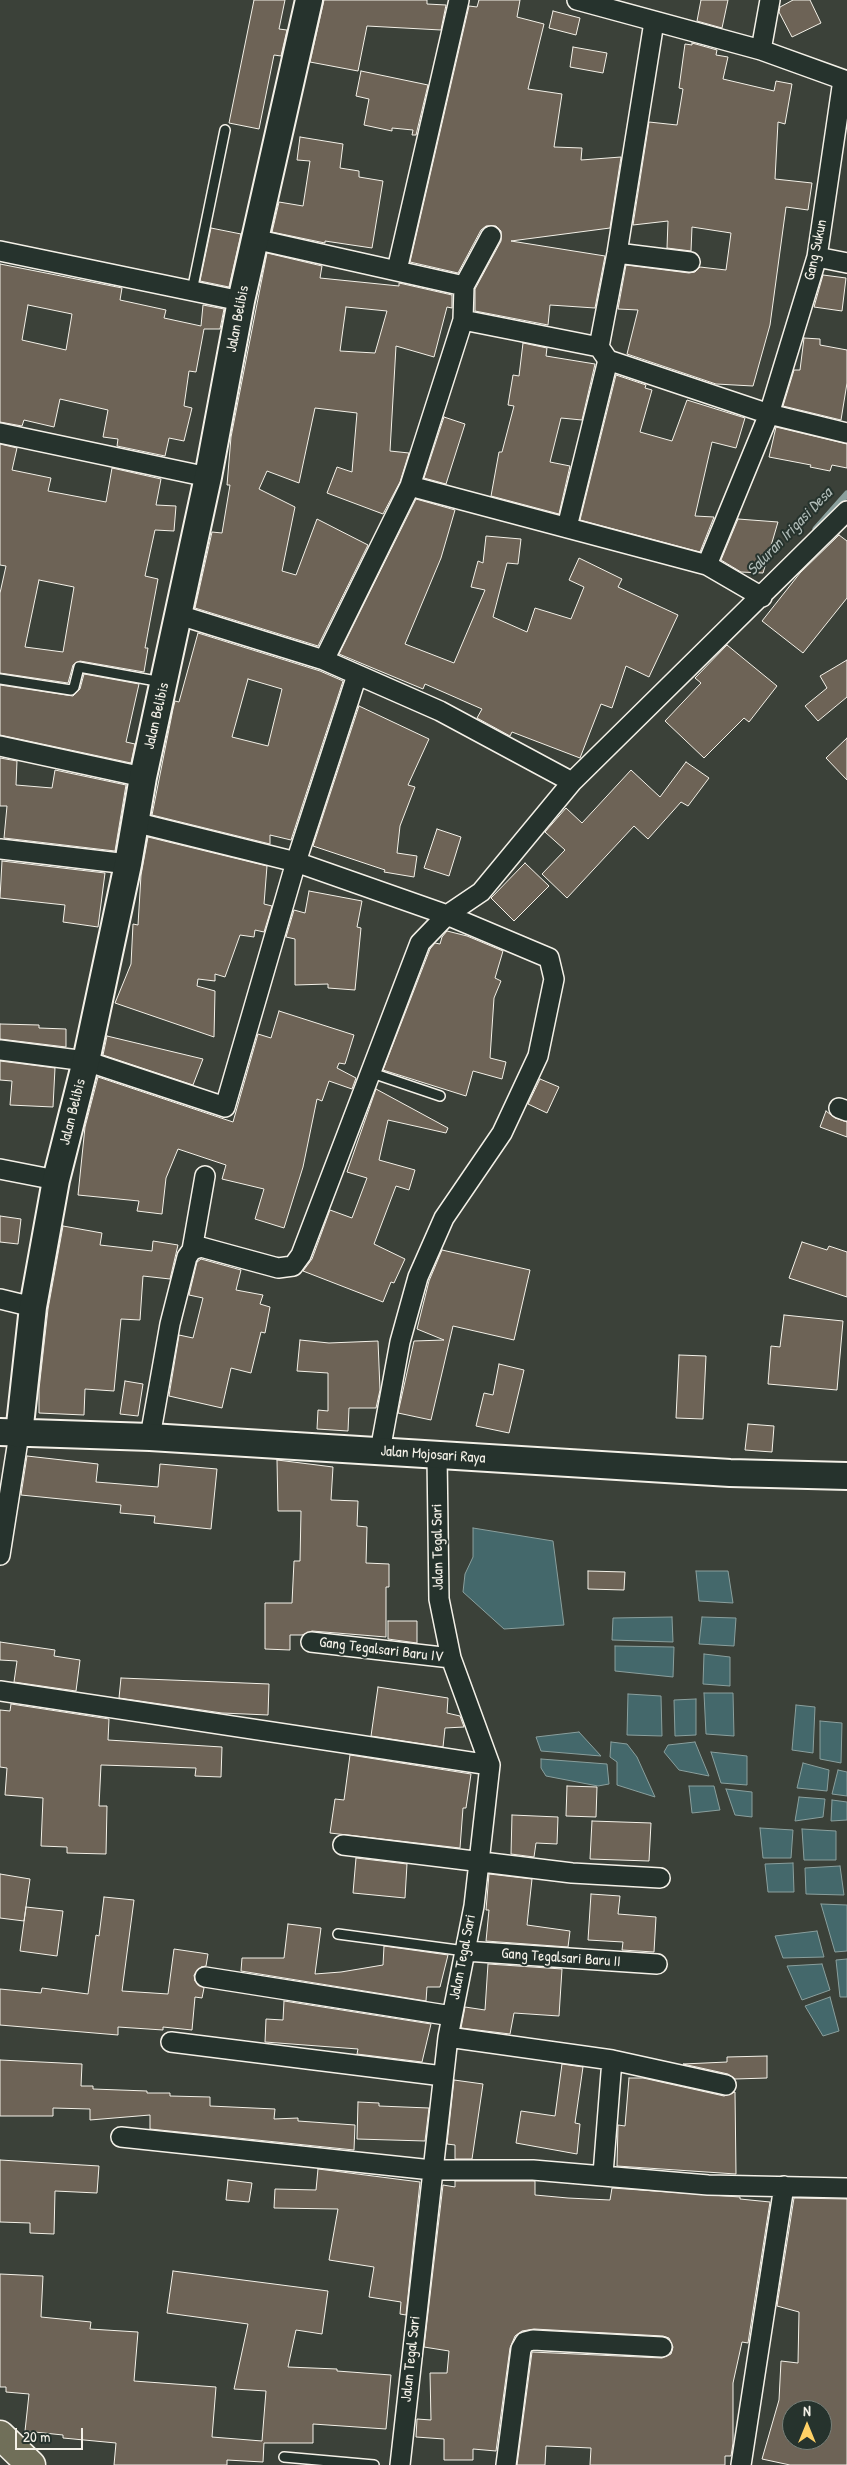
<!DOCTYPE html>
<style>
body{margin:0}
#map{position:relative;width:847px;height:2465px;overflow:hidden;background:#3b4139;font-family:"Patrick Hand",sans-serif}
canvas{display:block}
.north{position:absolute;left:782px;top:2400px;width:50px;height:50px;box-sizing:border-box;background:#26332d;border:1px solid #787f78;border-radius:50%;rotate:0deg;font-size:14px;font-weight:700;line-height:20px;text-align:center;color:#f4f1e8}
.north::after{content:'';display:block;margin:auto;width:18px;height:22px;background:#ffd166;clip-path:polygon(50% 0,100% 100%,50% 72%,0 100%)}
.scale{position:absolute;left:15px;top:2428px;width:68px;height:22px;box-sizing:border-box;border:2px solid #f4f1e8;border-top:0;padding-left:6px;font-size:15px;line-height:18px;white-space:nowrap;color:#f4f1e8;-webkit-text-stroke:4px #26332d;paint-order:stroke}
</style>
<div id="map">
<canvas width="847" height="2465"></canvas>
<div class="north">N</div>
<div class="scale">20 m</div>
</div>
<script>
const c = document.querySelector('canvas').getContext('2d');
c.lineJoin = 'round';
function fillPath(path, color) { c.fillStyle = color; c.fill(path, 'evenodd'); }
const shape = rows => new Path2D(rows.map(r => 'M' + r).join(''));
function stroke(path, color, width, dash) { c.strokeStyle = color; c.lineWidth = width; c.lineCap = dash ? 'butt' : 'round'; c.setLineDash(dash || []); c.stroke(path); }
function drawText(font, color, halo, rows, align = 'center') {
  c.font = font + ' "Patrick Hand",sans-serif'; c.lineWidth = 4; c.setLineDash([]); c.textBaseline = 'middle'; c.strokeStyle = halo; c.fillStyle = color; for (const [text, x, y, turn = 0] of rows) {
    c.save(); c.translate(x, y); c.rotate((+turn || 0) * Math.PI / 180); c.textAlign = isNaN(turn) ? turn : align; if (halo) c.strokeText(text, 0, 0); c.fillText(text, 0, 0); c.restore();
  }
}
const water = shape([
 [473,1528,553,1541,564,1625,504,1629,463,1592,465,1574,473,1557,473,1528],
 [696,1571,728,1571,733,1603,699,1601,696,1571],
 [672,1617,673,1642,612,1640,613,1618,672,1617],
 [702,1617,736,1618,734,1646,699,1644,702,1617],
 [615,1646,674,1647,673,1677,615,1671,615,1646],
 [704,1654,730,1657,730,1686,703,1684,704,1654],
 [704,1693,733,1693,734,1736,706,1734,704,1693],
 [628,1694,661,1696,662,1736,627,1735,628,1694],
 [696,1699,696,1735,675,1736,674,1700,696,1699],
 [796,1705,815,1707,813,1753,792,1750,796,1705],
 [820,1721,842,1723,841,1763,820,1759,820,1721],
 [579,1732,601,1756,541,1751,536,1737,579,1732],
 [611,1742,627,1744,637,1757,655,1797,617,1785,617,1762,610,1757,611,1742],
 [695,1742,709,1776,679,1770,664,1752,668,1745,695,1742],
 [711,1752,747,1756,747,1785,721,1783,711,1752],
 [541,1759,607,1764,609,1784,598,1786,546,1776,541,1768,541,1759],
 [803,1763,829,1770,827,1791,797,1788,803,1763],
 [838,1770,847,1772,847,1796,832,1794,838,1770],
 [689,1786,714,1786,720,1810,692,1813,689,1786],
 [726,1789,752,1792,752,1817,735,1815,726,1789],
 [799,1797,825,1799,823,1817,795,1821,799,1797],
 [832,1800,847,1802,847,1820,831,1821,832,1800],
 [760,1828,793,1830,791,1858,763,1858,760,1828],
 [802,1829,836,1831,836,1860,804,1860,802,1829],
 [793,1863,794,1892,768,1892,765,1864,793,1863],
 [840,1866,844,1895,806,1894,805,1868,840,1866],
 [821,1904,847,1905,847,1951,835,1952,821,1904],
 [817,1931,824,1957,783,1958,775,1936,817,1931],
 [847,1959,847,1997,840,1997,836,1960,847,1959],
 [822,1964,830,1990,802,2000,787,1966,822,1964],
 [830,1997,839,2031,823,2036,805,2006,830,1997]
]);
fillPath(water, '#44686b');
stroke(water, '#8a9f9d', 1);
stroke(shape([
 [816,529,847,494]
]), '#8a9f9d', 7);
const building = shape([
 [254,0,285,0,279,29,287,30,281,56,274,55,259,129,229,123,254,0],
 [324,0,427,0,427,4,446,5,441,30,367,26,358,71,310,62,324,0],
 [479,0,520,0,517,17,544,24,528,89,562,94,554,147,582,148,581,160,621,157,610,228,511,241,605,256,595,308,550,305,548,325,475,311,475,289,501,241,501,231,496,226,486,226,481,230,458,273,410,262,469,6,477,7,479,0],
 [701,0,728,0,722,28,697,21,701,0],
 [793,0,810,0,821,23,792,37,779,12,780,7,793,0],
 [553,11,580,18,576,35,549,28,553,11],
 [692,43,717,50,716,55,728,57,723,79,774,91,776,81,792,84,785,124,778,122,775,179,812,183,808,210,786,207,770,325,753,386,716,384,627,354,638,310,618,309,626,265,689,273,695,272,700,267,726,270,731,233,692,227,691,251,667,248,668,221,633,225,649,122,677,125,683,89,679,88,685,44,692,45,692,43],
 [573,47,607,53,603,73,570,67,573,47],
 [361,71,428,85,416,135,412,135,413,130,392,128,392,131,364,125,369,99,356,96,361,71],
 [300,137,343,144,340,168,359,171,359,177,383,181,372,248,325,241,325,243,272,232,279,202,303,206,310,161,297,160,300,137],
 [211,228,241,234,229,287,200,281,211,228],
 [267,253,322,266,320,278,399,286,399,283,452,295,452,308,447,307,434,357,396,346,390,451,409,453,400,482,383,514,327,493,337,467,352,472,357,413,315,408,299,483,267,471,259,489,295,507,282,571,296,575,317,519,368,545,318,646,195,608,212,532,222,533,230,485,227,485,231,437,267,253],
 [346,307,387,311,375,353,340,351,346,307],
 [0,264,122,288,120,300,166,310,164,318,201,326,203,305,224,309,220,329,204,329,196,372,189,371,184,406,192,408,184,441,169,438,165,456,117,446,118,439,103,437,108,410,60,399,54,427,24,420,22,426,0,422,0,264],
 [28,305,72,314,66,350,22,340,28,305],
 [823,275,846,278,842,311,814,307,823,275],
 [804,338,820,339,820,345,847,350,847,383,841,420,783,406,794,370,800,370,804,338],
 [523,343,547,348,546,356,595,364,582,420,561,418,550,462,570,466,559,514,491,496,499,452,502,452,514,406,508,405,513,375,519,376,523,343],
 [616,375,646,385,645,388,652,390,640,432,672,441,687,400,745,418,736,448,712,442,695,516,714,517,700,552,580,520,616,375],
 [444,417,465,424,446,484,424,478,444,417],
 [776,427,847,444,847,468,832,465,830,471,810,467,811,465,769,457,776,427],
 [0,444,17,448,12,470,51,478,48,491,106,502,112,468,161,479,156,505,176,506,174,531,155,530,145,576,158,579,145,648,148,648,144,672,80,661,73,665,68,683,0,673,0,593,6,566,0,565,0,444],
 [39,580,74,587,63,652,25,647,39,580],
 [416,499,455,510,441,558,405,644,454,663,485,590,471,587,478,561,483,563,486,536,521,539,518,564,507,563,493,617,527,632,535,608,571,619,584,587,569,580,579,558,622,579,618,587,678,615,649,677,626,666,612,708,601,704,580,758,512,732,510,736,477,718,482,709,425,684,423,689,339,654,416,499],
 [738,519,778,522,763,573,741,572,721,560,738,519],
 [839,535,847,541,847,598,803,653,762,621,800,573,839,535],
 [198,633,320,671,343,681,291,840,270,835,270,844,152,815,173,709,175,701,179,702,198,633],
 [248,679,282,689,268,746,232,737,248,679],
 [727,645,777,686,749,722,744,718,704,758,665,721,701,683,695,678,727,645],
 [847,660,847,697,818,721,805,706,827,688,820,676,847,660],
 [84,674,139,684,126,742,135,744,131,763,0,735,0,685,73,696,80,689,84,674],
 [359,706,429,739,408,785,415,787,400,826,397,853,417,856,414,877,384,872,385,870,313,846,359,706],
 [847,738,847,780,826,758,847,738],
 [0,758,17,761,16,785,52,788,55,770,126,785,115,851,4,838,7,806,0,806,0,758],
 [686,762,709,778,688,806,681,802,648,839,634,826,567,898,542,874,565,850,545,832,566,808,582,823,631,770,660,797,686,762],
 [437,829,461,837,449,876,424,868,437,829],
 [148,837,267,866,264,904,272,906,264,932,255,930,254,937,240,935,225,977,215,974,215,981,198,979,197,986,215,991,214,1037,115,1003,131,964,133,924,138,925,141,875,148,837],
 [2,861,105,873,98,927,63,922,65,905,0,898,2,861],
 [525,863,549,886,514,921,491,898,525,863],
 [309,891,362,901,357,927,361,928,355,990,328,988,328,984,295,985,295,939,286,937,294,910,305,913,309,891],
 [447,931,467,936,503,951,495,978,501,981,494,998,490,1058,506,1062,502,1079,473,1071,466,1096,383,1070,430,949,435,943,440,944,442,937,447,931],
 [279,1011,354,1035,345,1064,339,1063,337,1068,356,1078,352,1089,329,1081,322,1101,317,1099,303,1167,284,1228,255,1219,264,1189,222,1179,226,1165,178,1149,166,1178,162,1214,137,1211,139,1201,78,1195,85,1127,98,1077,233,1122,258,1034,271,1038,279,1011],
 [0,1024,39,1025,39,1028,66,1029,66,1047,0,1039,0,1024],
 [107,1036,203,1059,193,1085,103,1055,107,1036],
 [0,1061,55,1068,53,1107,10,1105,12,1081,0,1080,0,1061],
 [540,1079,559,1087,547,1113,528,1104,540,1079],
 [376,1089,448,1128,446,1133,388,1120,379,1160,415,1170,409,1190,396,1186,374,1244,405,1259,394,1283,391,1282,383,1302,303,1271,312,1259,330,1210,352,1218,367,1178,347,1172,376,1089],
 [826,1111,835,1118,847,1122,847,1137,820,1127,826,1111],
 [0,1216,21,1219,18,1244,0,1242,0,1216],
 [63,1226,102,1233,100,1245,152,1251,153,1241,178,1245,170,1279,143,1276,140,1320,121,1319,114,1391,85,1389,84,1415,39,1413,39,1389,48,1309,63,1226],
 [802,1242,827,1250,829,1246,847,1252,847,1297,789,1278,802,1242],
 [442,1250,530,1270,514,1340,453,1326,431,1420,398,1413,414,1341,444,1340,417,1329,429,1281,442,1250],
 [201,1259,241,1270,236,1290,263,1295,260,1304,270,1307,265,1333,261,1332,251,1373,231,1368,222,1408,169,1396,179,1335,193,1338,203,1298,189,1295,197,1262,201,1259],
 [784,1315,843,1321,837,1390,768,1384,771,1346,780,1347,784,1315],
 [300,1340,329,1343,378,1341,380,1390,376,1408,349,1408,348,1431,317,1429,318,1410,328,1411,328,1373,297,1371,300,1340],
 [679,1355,706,1356,703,1419,676,1418,679,1355],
 [499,1364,524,1370,509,1433,476,1426,484,1393,493,1395,499,1364],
 [125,1381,143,1384,138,1416,120,1414,125,1381],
 [748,1424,774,1426,772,1452,745,1450,748,1424],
 [27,1456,98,1464,96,1482,158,1487,160,1464,217,1469,211,1529,154,1523,155,1516,120,1513,121,1505,21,1495,27,1456],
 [277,1460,333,1467,331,1500,358,1501,357,1526,367,1527,366,1563,389,1564,389,1587,386,1587,386,1637,312,1631,302,1635,290,1635,290,1650,265,1649,265,1603,292,1603,294,1561,300,1561,301,1511,278,1511,277,1460],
 [588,1571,625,1572,624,1590,588,1589,588,1571],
 [388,1621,417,1621,417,1643,388,1639,388,1621],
 [0,1642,55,1650,54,1656,80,1660,76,1691,14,1682,17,1661,0,1660,0,1642],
 [121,1678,269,1684,268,1715,222,1713,119,1698,121,1678],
 [378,1687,448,1698,447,1713,460,1716,464,1727,445,1728,443,1747,371,1736,378,1687],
 [11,1704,109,1719,108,1740,222,1747,221,1777,195,1776,196,1768,101,1765,99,1806,107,1806,106,1854,67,1853,67,1847,41,1846,43,1798,5,1795,7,1768,0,1767,0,1710,10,1711,11,1704],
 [350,1755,471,1774,466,1808,463,1808,460,1848,330,1833,335,1799,344,1800,350,1755],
 [567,1786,597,1787,596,1817,566,1816,567,1786],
 [512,1815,558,1817,557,1844,536,1843,534,1857,511,1854,512,1815],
 [592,1821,651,1823,649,1861,590,1859,592,1821],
 [356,1858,407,1864,405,1898,353,1893,356,1858],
 [0,1874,30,1879,24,1921,0,1918,0,1874],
 [489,1874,532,1879,527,1925,570,1931,568,1947,486,1941,489,1910,486,1910,489,1874],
 [591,1894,620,1896,618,1914,656,1917,654,1952,622,1950,623,1942,588,1940,591,1894],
 [104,1897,134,1900,122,1991,168,1994,174,1949,208,1954,206,1966,201,1967,194,1975,195,1981,204,1988,202,1998,195,1997,192,2030,163,2027,163,2030,118,2027,118,2035,0,2025,0,1989,41,1993,42,1988,88,1994,96,1935,99,1936,104,1897],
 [26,1907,63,1911,57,1956,20,1951,26,1907],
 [288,1924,321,1928,315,1974,341,1972,383,1965,384,1946,448,1955,440,1987,427,1987,426,2001,241,1971,242,1958,284,1958,288,1924],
 [488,1964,562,1969,559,2016,514,2013,510,2034,461,2028,465,2007,485,2010,488,1964],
 [284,2001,431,2024,422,2062,357,2054,358,2049,265,2042,266,2019,283,2020,284,2001],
 [767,2056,767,2078,735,2079,728,2074,683,2064,727,2062,727,2057,767,2056],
 [0,2060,82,2064,81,2086,93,2086,93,2089,147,2091,147,2093,170,2093,170,2096,210,2097,210,2106,275,2109,274,2119,298,2118,298,2121,355,2125,354,2150,150,2129,150,2115,90,2120,90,2109,53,2108,53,2116,0,2116,0,2060],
 [562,2064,583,2067,575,2123,580,2124,577,2154,516,2143,521,2111,555,2116,562,2064],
 [629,2078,643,2078,724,2096,735,2092,736,2174,617,2166,618,2125,625,2126,629,2078],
 [454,2080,483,2084,472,2159,455,2159,455,2145,447,2144,454,2080],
 [358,2102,379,2103,379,2106,429,2108,425,2141,357,2139,358,2102],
 [0,2160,99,2166,97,2193,55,2191,54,2234,30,2233,30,2223,0,2222,0,2160],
 [318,2169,420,2182,406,2315,400,2314,401,2302,369,2297,374,2267,329,2260,338,2209,274,2208,275,2189,316,2190,318,2169],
 [228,2180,252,2183,249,2202,226,2200,228,2180],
 [455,2181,535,2181,535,2195,568,2198,610,2200,612,2188,740,2197,740,2199,770,2202,748,2343,742,2342,733,2383,733,2443,731,2456,725,2456,725,2465,590,2465,591,2448,546,2446,545,2465,517,2465,532,2352,662,2358,671,2354,673,2347,669,2338,663,2336,534,2329,522,2331,515,2336,510,2348,496,2451,473,2449,473,2460,444,2460,444,2439,416,2437,417,2419,431,2420,430,2373,447,2373,449,2351,424,2347,443,2185,455,2187,455,2181],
 [794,2198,847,2199,847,2465,790,2465,762,2459,779,2400,781,2361,798,2363,799,2312,777,2306,794,2198],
 [792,2410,822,2410,822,2440,792,2440,792,2410],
 [173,2271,328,2291,322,2334,296,2330,288,2367,337,2369,337,2371,391,2375,386,2429,313,2424,313,2443,264,2443,263,2462,227,2460,227,2465,114,2465,116,2443,63,2438,63,2435,25,2431,29,2394,6,2392,6,2387,0,2387,0,2274,43,2276,41,2317,91,2322,90,2329,138,2332,134,2381,216,2387,212,2437,262,2441,266,2391,234,2389,248,2324,167,2313,173,2271]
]);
fillPath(building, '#6d6356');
stroke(building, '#f4f1e8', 1);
const lane = shape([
 [192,291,225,130],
 [0,679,71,690,74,687,79,667,162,682],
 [372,1073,440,1096],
 [338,1934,465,1951],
 [284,2457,374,2465]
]);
const street = shape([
 [577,0,761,50,847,81],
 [761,50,770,0],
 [254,239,464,286],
 [0,251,241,301],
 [617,253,690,262],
 [817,257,847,263],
 [397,270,459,0],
 [463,320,599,347,608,360,769,414,847,433],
 [599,347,617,253,654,22],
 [0,433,208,477],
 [410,486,463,320,464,286,491,236],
 [567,527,608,360],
 [707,565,762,597],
 [179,615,324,660,440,711,572,782],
 [324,660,410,486,707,565,769,414,817,257,843,80],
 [0,746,143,777],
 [134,822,296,862,447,915,549,958,554,979,538,1056,502,1133,444,1218,418,1277,400,1342,380,1451],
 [0,849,128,864],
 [0,1050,86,1061,225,1107,296,862,357,675],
 [839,1108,847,1111],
 [0,1169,56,1180],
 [192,1250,205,1176],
 [0,1299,33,1307],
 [150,1437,170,1324,187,1257,192,1250,201,1247,278,1268,293,1266,301,1255,420,943,447,915,481,892,572,782,847,511],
 [0,1555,19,1434],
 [311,1642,451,1658],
 [0,1691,490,1765],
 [343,1845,572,1873,660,1878],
 [465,1951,657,1964],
 [205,1977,452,2016],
 [448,2037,612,2060,726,2085],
 [171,2042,443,2076],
 [121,2137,432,2170,533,2170,708,2185,847,2188],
 [603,2174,612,2060],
 [400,2465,448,2037,474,1906,490,1765,451,1658,439,1599,437,1456],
 [506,2465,521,2349,525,2342,533,2340,662,2347],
 [741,2465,784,2186]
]);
const secondary = shape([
 [0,1432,150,1437,730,1473,847,1476],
 [19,1434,33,1307,56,1180,86,1061,128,864,143,777,208,477,241,301,309,0]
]);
const highway = shape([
 [0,2435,31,2465]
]);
stroke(lane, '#f4f1e8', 12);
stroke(street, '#f4f1e8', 22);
stroke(secondary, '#f4f1e8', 30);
stroke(highway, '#f4f1e8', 31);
stroke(lane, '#26332d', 9);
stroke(street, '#26332d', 19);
stroke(secondary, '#26332d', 26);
stroke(highway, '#706f59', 28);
drawText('15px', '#f4f1e8', '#26332d', [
 ["Gang Sukun",816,250,-78],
 ["Jalan Belibis",238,319,-79],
 ["Jalan Belibis",157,716,-77],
 ["Jalan Belibis",73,1112,-76],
 ["Jalan Mojosari Raya",433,1455,4],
 ["Jalan Tegal Sari",438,1547,-91],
 ["Gang Tegalsari Baru IV",381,1650,7],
 ["Jalan Tegal Sari",463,1957,-79],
 ["Gang Tegalsari Baru II",561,1958,4],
 ["Jalan Tegal Sari",411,2359,-84]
]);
drawText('italic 16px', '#aebab6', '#26332d', [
 ["Saluran Irigasi Desa",790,532,-46]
]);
</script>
